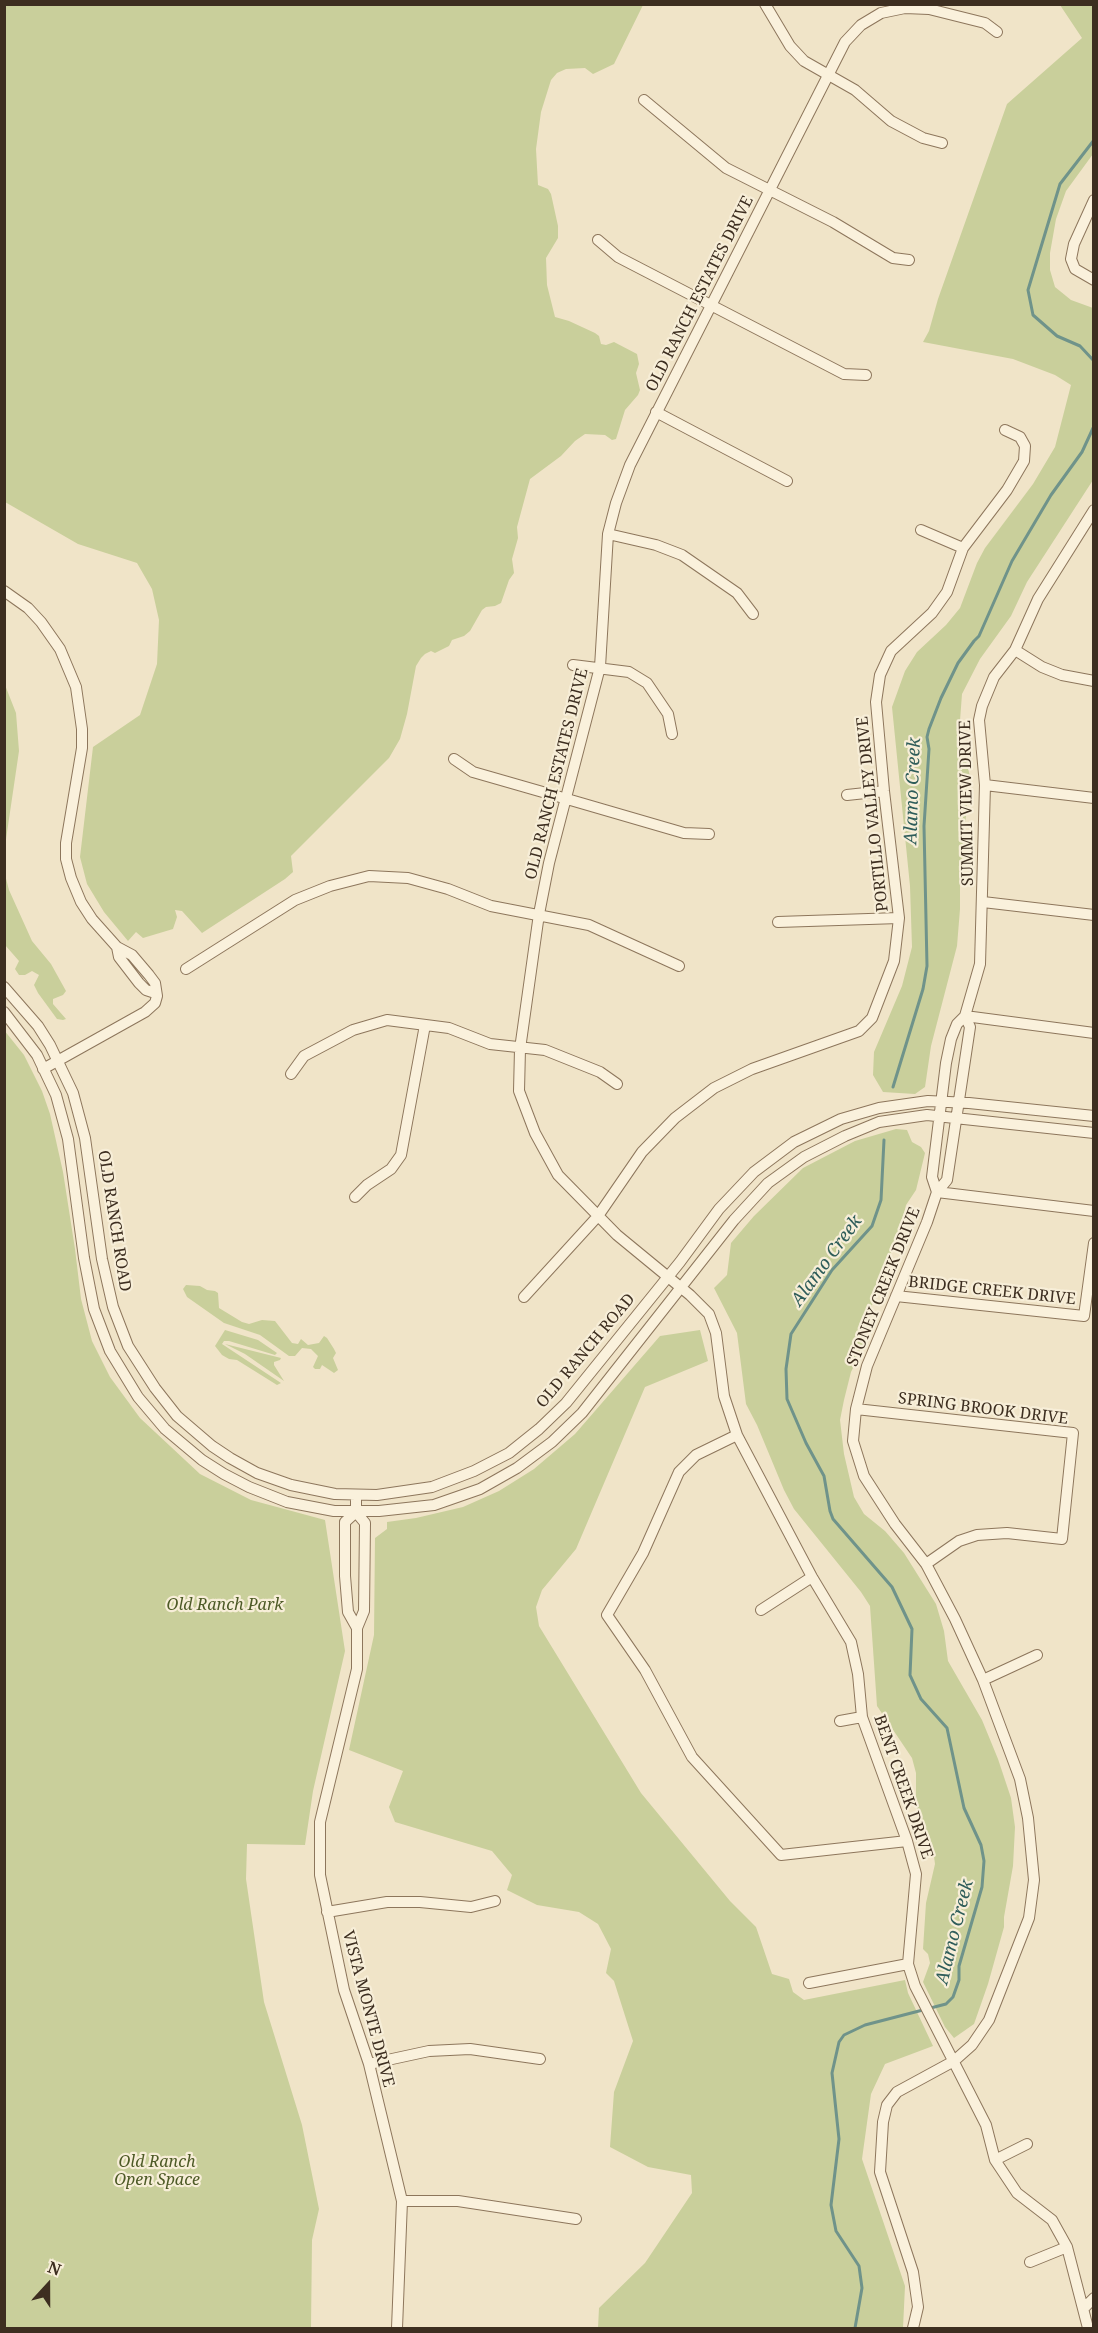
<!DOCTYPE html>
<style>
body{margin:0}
#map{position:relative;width:1098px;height:2333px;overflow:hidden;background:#f0e4c8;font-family:"Noto Serif",serif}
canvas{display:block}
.frame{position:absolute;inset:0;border:6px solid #3d2e20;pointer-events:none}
.north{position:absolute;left:18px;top:2255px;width:60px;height:60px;-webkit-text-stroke:4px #f7eed8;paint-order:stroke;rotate:21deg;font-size:16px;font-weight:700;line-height:24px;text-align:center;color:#3d2e20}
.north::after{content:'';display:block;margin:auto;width:21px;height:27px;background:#3d2e20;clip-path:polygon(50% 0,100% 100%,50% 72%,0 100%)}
</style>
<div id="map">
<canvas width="1098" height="2333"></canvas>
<div class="frame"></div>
<div class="north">N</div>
</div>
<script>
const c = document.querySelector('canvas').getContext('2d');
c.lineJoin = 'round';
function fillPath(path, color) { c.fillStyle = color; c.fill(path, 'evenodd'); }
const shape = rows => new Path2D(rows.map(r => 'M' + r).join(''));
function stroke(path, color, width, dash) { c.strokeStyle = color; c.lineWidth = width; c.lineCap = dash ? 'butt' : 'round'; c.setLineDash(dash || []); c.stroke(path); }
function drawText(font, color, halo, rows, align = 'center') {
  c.font = font + ' "Noto Serif",serif'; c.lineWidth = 4.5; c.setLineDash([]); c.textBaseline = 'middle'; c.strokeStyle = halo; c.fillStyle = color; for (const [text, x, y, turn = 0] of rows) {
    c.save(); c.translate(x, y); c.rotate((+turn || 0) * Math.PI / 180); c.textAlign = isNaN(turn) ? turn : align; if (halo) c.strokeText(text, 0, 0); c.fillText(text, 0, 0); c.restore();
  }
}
fillPath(shape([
 [5,4,643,5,614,64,593,74,585,68,566,69,557,73,551,80,541,112,536,149,538,185,548,189,551,194,558,226,558,238,546,258,547,285,555,317,569,321,595,333,599,336,601,344,606,345,614,342,637,354,639,364,636,373,640,390,638,395,625,410,616,439,612,440,605,435,585,434,575,441,561,456,530,479,517,527,518,538,512,559,514,573,509,580,501,603,495,606,486,607,482,610,470,631,464,636,452,640,449,646,435,653,431,651,425,654,421,658,416,666,407,714,400,739,389,758,291,856,293,872,285,879,202,933,182,911,175,910,177,917,173,929,143,938,136,932,128,941,104,912,87,884,80,857,93,747,140,715,157,664,159,620,152,589,137,563,78,544,5,502],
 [1060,5,1093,5,1093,154,1066,191,1056,219,1050,253,1050,270,1055,287,1071,300,1093,308,1093,480,1027,582,1011,616,980,659,962,694,959,734,970,776,960,875,960,909,957,946,931,1046,925,1087,915,1094,883,1092,873,1075,874,1052,902,986,912,947,910,886,892,707,905,671,917,652,946,625,960,608,977,563,985,548,1033,484,1055,447,1071,385,1055,375,1013,359,923,342,929,331,938,299,1007,104,1082,38],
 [5,685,16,713,19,751,5,846],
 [4,871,9,890,32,941,51,964,66,991,63,995,53,999,53,1004,66,1019,63,1020,57,1019,38,993,34,985,39,975,32,971,25,975,19,975,15,969,19,961,5,945],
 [4,1030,24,1055,42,1091,50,1114,63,1172,75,1249,81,1299,92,1341,110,1377,140,1418,200,1474,251,1500,325,1520,345,1651,313,1791,305,1845,247,1844,246,1879,264,2002,302,2125,319,2209,312,2240,311,2328,5,2328],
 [896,1129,907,1130,912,1142,921,1147,925,1153,916,1190,906,1205,898,1238,877,1282,863,1348,851,1372,844,1400,840,1420,844,1454,854,1497,864,1514,885,1531,904,1553,936,1604,944,1631,948,1661,982,1720,998,1759,1011,1798,1015,1827,1013,1866,1004,1917,1004,1927,988,1984,974,2024,954,2038,945,2027,923,1982,930,1963,928,1954,923,1949,926,1903,935,1864,933,1849,920,1820,916,1803,916,1773,912,1758,877,1706,870,1606,861,1592,794,1509,784,1490,757,1425,746,1404,737,1333,714,1288,727,1275,731,1243,754,1216,803,1168,855,1141],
 [186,1285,200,1286,207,1290,215,1291,218,1293,219,1308,242,1322,249,1324,262,1320,275,1321,292,1343,298,1344,301,1339,308,1345,319,1343,324,1336,327,1338,334,1349,336,1353,333,1358,338,1370,334,1373,322,1365,320,1369,315,1369,313,1367,318,1356,311,1349,302,1348,295,1356,289,1356,260,1335,224,1323,187,1297,183,1289],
 [225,1330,258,1340,277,1353,275,1355,229,1341,224,1341,222,1344,281,1383,277,1385,237,1360,229,1359,222,1355,215,1346],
 [700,1330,708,1361,645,1387,576,1549,542,1590,536,1607,539,1626,641,1793,730,1901,756,1927,772,1974,789,1979,793,1992,804,2000,905,1980,908,1993,933,2046,885,2064,871,2094,862,2159,905,2286,903,2328,598,2328,599,2308,645,2263,692,2193,691,2175,648,2167,610,2147,614,2092,633,2041,614,1981,606,1973,611,1949,598,1924,579,1912,537,1905,507,1890,512,1875,492,1851,395,1822,389,1807,403,1771,349,1750,374,1635,375,1538,387,1529,387,1522,416,1518,463,1507,499,1491,534,1469,575,1434,660,1336],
 [225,1344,281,1358,280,1360,274,1362,274,1365,284,1381,245,1354]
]), '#c9cf9b');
stroke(shape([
 [1094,140,1060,184,1028,290,1033,315,1057,336,1080,346,1094,361],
 [893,1087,923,989,927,966,924,826,929,749,927,737,929,729,941,698,958,663,974,641,979,636,1012,561,1051,495,1082,452,1094,426],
 [855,2328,862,2288,859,2266,836,2231,831,2205,839,2139,832,2073,839,2042,844,2035,865,2025,946,2004,953,1997,959,1980,959,1966,982,1887,984,1861,981,1845,964,1808,947,1728,921,1699,910,1675,912,1629,892,1587,833,1519,830,1511,824,1476,806,1443,787,1399,786,1369,791,1334,832,1270,872,1226,881,1200,884,1140]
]), '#6f938a', 3);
const minor = shape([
 [765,4,790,46,804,61,855,90,891,121,923,138,942,143],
 [997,32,985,23,929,9,905,8,881,13,861,25,845,42,630,465,616,503,608,534,600,667,549,863,539,914,520,1049,519,1091,535,1133,558,1175,617,1235,690,1295,709,1314,716,1333,724,1396,737,1435,812,1577,851,1642,858,1674,862,1717,907,1841,916,1874,908,1964,915,1986,986,2125,995,2160,1017,2193,1052,2220,1067,2247,1088,2328],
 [644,100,726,168,833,222,893,258,909,260],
 [1094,200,1074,244,1071,259,1075,269,1094,280],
 [598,240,618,257,844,374,866,375],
 [656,412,787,481],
 [921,530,963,548],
 [608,534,656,545,682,555,737,593,753,614],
 [4,591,28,608,41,622,60,649,76,687,82,729,82,748,66,843,66,859,71,878,81,902,92,919,117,947,132,955,149,975,155,983,157,996,155,1003,145,1012,43,1069],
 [1015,650,1042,667,1062,675,1094,681],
 [573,665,629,672,647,683,668,714,672,734],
 [454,759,473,772,567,799,684,833,709,834],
 [985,785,1094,798],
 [847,795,884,791],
 [983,902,1094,915],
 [778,922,899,918],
 [117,947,119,957,139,983,146,990,155,993],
 [186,969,295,900,330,886,369,876,408,878,448,889,491,906,589,925,679,966],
 [4,987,38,1026,50,1045,73,1093,85,1138,102,1259,113,1307,128,1346,155,1388,177,1416,212,1446,230,1458,257,1473,291,1485,335,1494,377,1495,432,1487,474,1471,509,1453,539,1429,566,1403,680,1262,719,1209,754,1172,794,1142,841,1119,879,1108,928,1101,969,1103,1094,1116],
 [4,1012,37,1055,56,1095,68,1139,84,1258,94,1309,110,1351,138,1397,165,1429,202,1460,224,1474,249,1487,287,1502,334,1511,379,1511,434,1505,480,1489,517,1468,552,1442,582,1413,734,1220,768,1183,804,1157,845,1136,879,1122,927,1115,1094,1133],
 [965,1016,1094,1033],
 [291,1074,304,1056,353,1030,387,1020,449,1028,490,1044,545,1050,600,1072,617,1084],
 [937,1192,932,1177,946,1063,951,1039,957,1024,965,1016,980,964,985,785,979,720,982,706,994,677,1015,650,1038,599,1094,510],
 [937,1192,1094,1211],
 [355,1197,367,1185,391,1169,401,1155,425,1025],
 [896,1296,1084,1316,1094,1243],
 [524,1297,598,1216,642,1152,675,1118,714,1088,752,1069,859,1031,872,1018,894,961,899,918,884,791,876,702,880,675,891,651,932,613,947,592,963,548,1007,490,1024,461,1025,446,1020,437,1005,430],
 [856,1409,1073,1433,1062,1539,1007,1533,977,1535,959,1541,926,1564],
 [737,1435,696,1455,679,1472,643,1553,607,1615,645,1670,692,1757,781,1855,907,1841],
 [356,1495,356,1512,365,1523,364,1611,357,1628,357,1669,320,1822,320,1875,344,1990,369,2064,402,2201,397,2328],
 [356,1512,345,1522,345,1576,348,1612,357,1628],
 [761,1610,812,1577],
 [983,1680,1037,1655],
 [840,1721,862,1717],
 [327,1912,387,1902,420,1902,471,1907,495,1901],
 [809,1983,908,1964],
 [369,2064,429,2051,470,2049,540,2059],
 [995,2160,1027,2144],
 [402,2201,458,2201,576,2219],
 [1030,2262,1067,2247],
 [1084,2308,1094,2298],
 [913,2328,918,2307,913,2272,880,2172,883,2122,887,2105,897,2092,954,2061,972,2045,989,2020,1029,1918,1034,1880,1028,1818,1020,1779,983,1680,955,1619,926,1564,895,1524,864,1476,853,1441,856,1409,867,1366,927,1222,937,1192,947,1180,970,1027,965,1016]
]);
stroke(minor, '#8d765c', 12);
stroke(minor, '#faf1dc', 10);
drawText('16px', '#3d2e20', '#f7eed8', [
 ["OLD RANCH ESTATES DRIVE",700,294,-63],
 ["OLD RANCH ESTATES DRIVE",557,774,-76],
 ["SUMMIT VIEW DRIVE",967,803,-91],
 ["PORTILLO VALLEY DRIVE",873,814,-96],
 ["OLD RANCH ROAD",114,1221,81],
 ["STONEY CREEK DRIVE",884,1287,-68],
 ["BRIDGE CREEK DRIVE",992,1291,6],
 ["OLD RANCH ROAD",586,1351,-50],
 ["SPRING BROOK DRIVE",983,1409,7],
 ["BENT CREEK DRIVE",903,1787,71],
 ["VISTA MONTE DRIVE",368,2009,75]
]);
drawText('italic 16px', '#4d5a26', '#f7eed8', [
 ["Old Ranch Park",225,1605],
 ["Old Ranch",157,2162],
 ["Open Space",157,2180]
]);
drawText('italic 18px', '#2f5d5a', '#f7eed8', [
 ["Alamo Creek",913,791,-88],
 ["Alamo Creek",827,1261,-54],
 ["Alamo Creek",955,1932,-76]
]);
</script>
